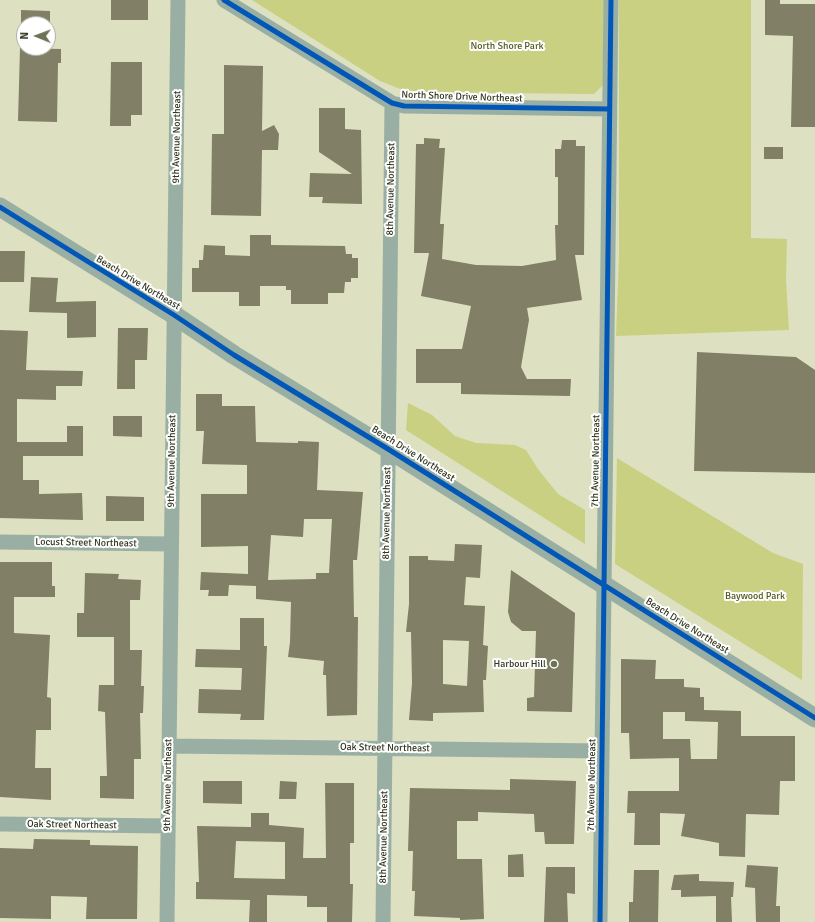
<!DOCTYPE html>
<style>
body{margin:0}
#map{position:relative;width:815px;height:922px;overflow:hidden;background:#dde1c1;font-family:Signika,sans-serif}
canvas{display:block}
.north{position:absolute;left:16px;top:16px;width:40px;height:40px;box-sizing:border-box;background:#fff;border:1px solid #adafa5;border-radius:50%;rotate:271deg;font-size:11px;font-weight:700;line-height:16px;text-align:center;color:#33361e}
.north::after{content:'';display:block;margin:auto;width:14px;height:18px;background:#6e7257;clip-path:polygon(50% 0,100% 100%,50% 72%,0 100%)}
</style>
<div id="map">
<canvas width="815" height="922"></canvas>
<div class="north">N</div>
</div>
<script>
const c = document.querySelector('canvas').getContext('2d');
c.lineJoin = 'round';
function fillPath(path, color) { c.fillStyle = color; c.fill(path, 'evenodd'); }
const shape = rows => new Path2D(rows.map(r => 'M' + r).join(''));
function stroke(path, color, width, dash) { c.strokeStyle = color; c.lineWidth = width; c.lineCap = dash ? 'butt' : 'round'; c.setLineDash(dash || []); c.stroke(path); }
function drawText(font, color, halo, rows, align = 'center') {
  c.font = font + ' Signika,sans-serif'; c.lineWidth = 4; c.setLineDash([]); c.textBaseline = 'middle'; c.strokeStyle = halo; c.fillStyle = color; for (const [text, x, y, turn = 0] of rows) {
    c.save(); c.translate(x, y); c.rotate((+turn || 0) * Math.PI / 180); c.textAlign = isNaN(turn) ? turn : align; if (halo) c.strokeText(text, 0, 0); c.fillText(text, 0, 0); c.restore();
  }
}
fillPath(shape([
 [252,0,604,0,603,85,594,94,408,92,380,81],
 [619,0,751,0,751,238,787,239,786,280,789,330,616,336,619,256],
 [408,403,432,415,455,436,476,443,515,445,526,450,538,469,558,494,585,510,585,544,406,430],
 [617,458,773,553,803,564,802,680,615,564]
]), '#c9d082');
fillPath(shape([
 [111,0,148,0,148,20,111,20],
 [765,0,780,0,780,4,815,4,815,127,791,127,793,36,765,35],
 [21,10,50,11,50,24,21,24],
 [20,48,61,49,61,63,58,63,57,122,18,121],
 [111,62,142,62,142,115,131,115,131,126,110,126],
 [224,65,263,66,262,131,274,125,279,134,278,150,262,150,261,216,211,215,212,134,224,134],
 [319,108,345,108,345,129,361,130,362,204,322,203,323,197,309,197,310,173,352,174,319,152],
 [424,138,440,139,439,148,445,148,440,224,444,224,442,259,476,265,522,266,556,260,555,225,558,225,558,177,555,177,555,149,561,149,562,140,576,140,576,146,585,146,584,255,575,255,582,300,527,308,529,320,521,367,527,379,571,379,570,396,461,394,461,383,416,383,416,349,462,349,471,306,421,296,429,253,414,253,416,144,424,144],
 [764,147,783,147,783,159,764,159],
 [250,235,271,235,271,245,345,246,346,254,352,254,352,258,358,258,358,278,351,278,351,282,345,282,344,293,328,293,328,304,291,304,291,290,286,290,286,286,260,286,260,306,239,306,239,292,192,292,192,268,199,268,199,260,203,260,204,245,225,246,225,255,250,256],
 [0,251,25,251,24,282,0,282],
 [31,277,58,278,56,302,96,301,96,337,67,338,67,313,29,312],
 [118,328,148,328,147,360,135,360,135,389,117,389],
 [0,330,28,331,26,370,83,371,82,386,56,386,56,400,17,399,17,442,67,442,67,426,83,426,83,456,23,456,23,480,39,480,39,494,82,493,83,520,0,518],
 [697,352,796,357,815,370,815,473,694,471],
 [196,394,222,394,222,406,255,406,256,442,298,443,298,441,319,442,317,490,363,492,357,560,353,560,354,617,358,617,357,715,327,716,326,675,323,675,324,661,288,657,290,642,291,602,256,599,256,586,229,585,228,596,208,596,209,590,200,590,201,572,248,574,248,546,201,547,201,494,247,494,247,465,202,464,204,431,196,431],
 [304,519,332,519,329,573,316,573,316,579,268,580,271,535,303,537],
 [113,416,142,416,142,437,113,436],
 [106,496,144,497,144,521,106,521],
 [455,544,482,545,480,578,466,577,464,605,485,606,483,645,488,646,486,680,483,680,484,712,433,713,433,721,409,720,412,683,411,632,406,632,409,604,409,556,428,556,428,560,454,561],
 [443,640,469,641,467,686,443,684],
 [0,562,52,562,52,586,55,586,55,597,14,597,14,633,50,635,47,697,51,698,51,730,36,730,35,768,51,768,51,800,0,797],
 [511,570,575,613,572,712,527,711,527,698,534,697,536,631,522,631,511,622,508,612],
 [85,573,119,574,118,579,141,580,140,600,130,600,130,650,142,650,141,686,144,686,143,713,140,713,141,759,134,759,134,799,100,798,100,776,107,776,105,712,98,711,99,685,114,685,114,637,77,637,77,613,84,613],
 [240,618,264,618,264,646,267,646,264,720,240,720,241,714,198,713,199,689,241,690,242,668,195,667,196,649,240,650],
 [621,659,656,660,655,679,684,679,684,687,700,688,700,697,704,697,704,710,741,711,741,736,795,736,795,781,780,781,779,815,746,814,745,857,719,856,719,843,681,836,685,814,660,813,660,845,634,845,635,813,627,813,628,791,679,791,679,758,630,759,629,733,621,733],
 [663,712,685,712,685,721,718,722,717,759,691,759,690,739,663,739],
 [510,779,576,781,574,844,545,844,544,832,535,832,534,814,478,812,478,821,457,821,457,859,482,859,484,919,460,920,460,918,414,916,415,891,412,891,413,851,408,851,410,788,510,790],
 [203,781,242,781,242,804,203,803],
 [280,781,297,782,296,799,279,799],
 [325,783,354,783,354,843,350,843,350,884,353,884,352,922,327,922,327,907,307,907,307,896,267,895,267,922,249,922,250,900,196,899,196,882,199,882,197,826,251,827,251,813,269,813,269,825,304,828,303,858,326,858],
 [236,841,285,842,285,879,234,878],
 [34,839,90,840,90,845,138,846,137,919,86,919,87,897,51,896,51,919,0,918,0,848,33,849],
 [523,854,524,877,508,877,508,855],
 [747,865,778,867,776,906,780,906,780,922,756,922,755,888,745,887],
 [546,867,575,867,575,894,567,893,568,922,544,922],
 [634,870,659,870,658,922,629,922,629,902,633,902],
 [699,874,699,881,734,882,733,897,731,897,732,922,716,922,716,896,681,897,681,890,671,890,674,875]
]), '#817f65');
stroke(shape([
 [224,0,392,103,404,106,609,109],
 [0,542,171,544],
 [169,746,602,751],
 [0,824,168,826],
 [167,922,178,0],
 [383,922,392,103],
 [600,922,611,0]
]), '#9aafa4', 15);
stroke(shape([
 [0,207,174,315,234,355,388,449,815,718]
]), '#9aafa4', 19);
stroke(shape([
 [224,0,392,103,404,106,609,109],
 [0,207,174,315,234,355,388,449,815,718],
 [600,922,611,0]
]), '#0057b8', 5);
for (const [x, y, r, color] of [
 [554,664,4,"#6e7257"]
]) { const dot = new Path2D(); dot.arc(x, y, r, 0, 2 * Math.PI); c.fillStyle = color; c.fill(dot); stroke(dot, '#fff', 1.5); }
drawText('10px', '#53581e', '#fff', [
 ["North Shore Park",507,46],
 ["Baywood Park",755,596]
]);
drawText('10px', '#33361e', '#fff', [
 ["North Shore Drive Northeast",462,97,2],
 ["9th Avenue Northeast",177,137,-89],
 ["8th Avenue Northeast",391,189,-89],
 ["Beach Drive Northeast",138,283,31],
 ["Beach Drive Northeast",413,454,32],
 ["9th Avenue Northeast",172,461,-89],
 ["7th Avenue Northeast",596,461,-89],
 ["8th Avenue Northeast",387,513,-89],
 ["Locust Street Northeast",86,543,1],
 ["Beach Drive Northeast",687,626,32],
 ["Oak Street Northeast",385,748,1],
 ["9th Avenue Northeast",168,785,-89],
 ["7th Avenue Northeast",592,785,-89],
 ["Oak Street Northeast",72,825,1],
 ["8th Avenue Northeast",384,837,-89]
]);
drawText('10px', '#33361e', '#fff', [
 ["Harbour Hill",546,664]
], 'right');
</script>
